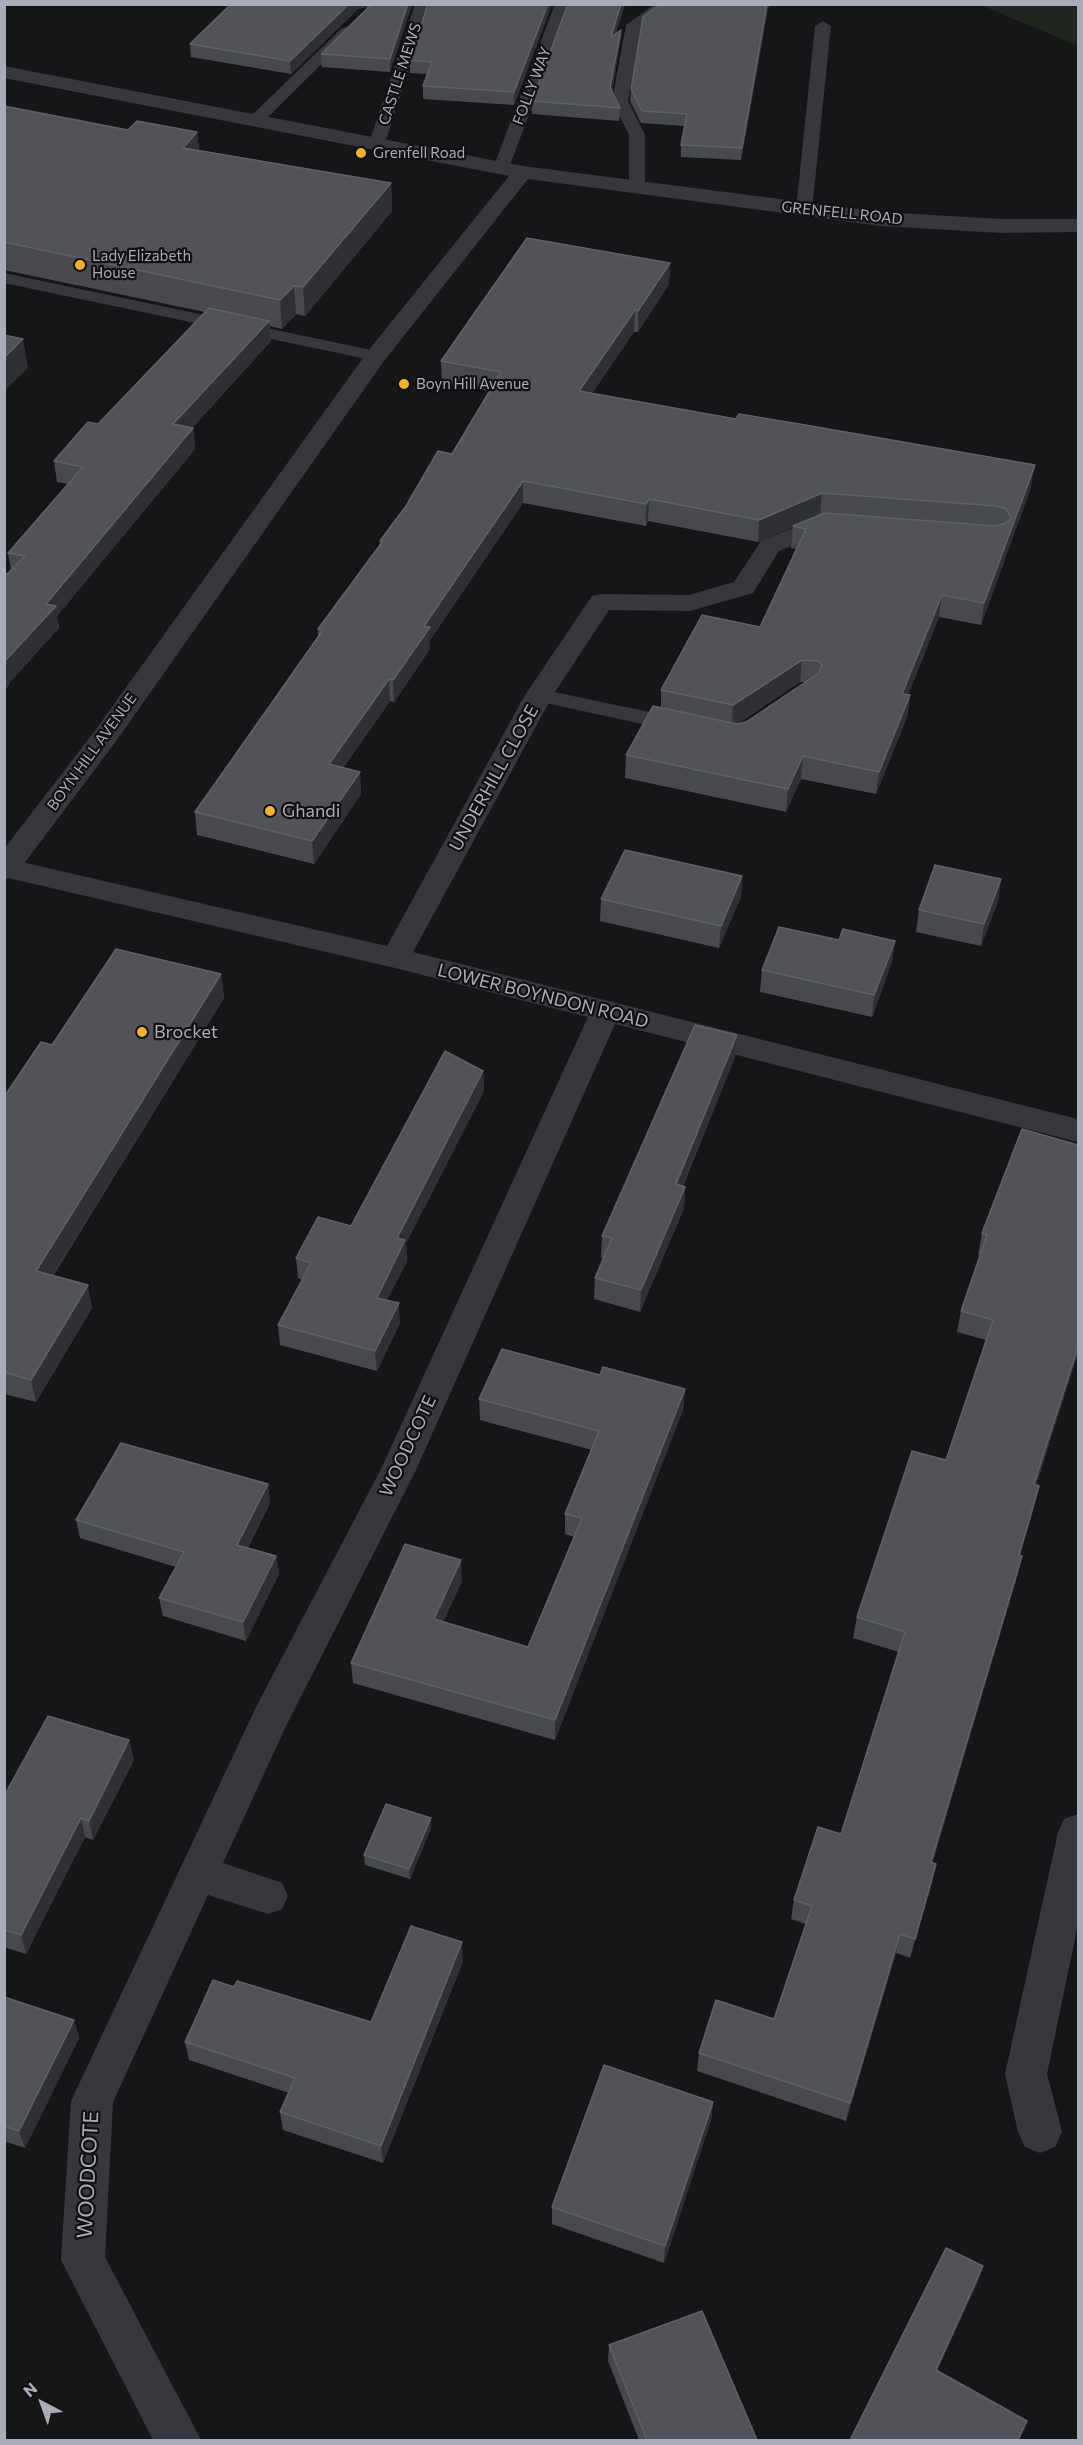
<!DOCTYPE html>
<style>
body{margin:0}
#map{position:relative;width:1083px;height:2445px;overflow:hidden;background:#161618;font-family:Commissioner,sans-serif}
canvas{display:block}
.frame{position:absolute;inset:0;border:6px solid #a8adb8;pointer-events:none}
.north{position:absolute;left:12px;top:2373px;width:60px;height:60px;-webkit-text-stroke:4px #111113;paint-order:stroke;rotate:319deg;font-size:16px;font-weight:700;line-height:24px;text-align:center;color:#a8adb8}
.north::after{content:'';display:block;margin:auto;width:21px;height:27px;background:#a8adb8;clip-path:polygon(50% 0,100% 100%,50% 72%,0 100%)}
</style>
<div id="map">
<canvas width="1083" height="2445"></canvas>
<div class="frame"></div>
<div class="north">N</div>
</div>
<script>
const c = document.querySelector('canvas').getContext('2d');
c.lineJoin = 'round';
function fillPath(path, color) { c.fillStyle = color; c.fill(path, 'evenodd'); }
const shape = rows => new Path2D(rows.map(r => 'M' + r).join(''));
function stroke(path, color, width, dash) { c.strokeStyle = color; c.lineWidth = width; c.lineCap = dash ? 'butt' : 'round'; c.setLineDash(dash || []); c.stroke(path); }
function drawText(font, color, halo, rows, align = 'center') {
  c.font = font + ' Commissioner,sans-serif'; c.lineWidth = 4.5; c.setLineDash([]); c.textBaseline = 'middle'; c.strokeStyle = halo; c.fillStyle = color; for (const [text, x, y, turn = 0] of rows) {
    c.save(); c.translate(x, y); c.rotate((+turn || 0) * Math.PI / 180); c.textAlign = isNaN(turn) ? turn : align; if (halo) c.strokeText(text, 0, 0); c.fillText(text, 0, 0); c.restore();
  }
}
fillPath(shape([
 [980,5,1078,5,1078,46,983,6]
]), '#1e261f');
fillPath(shape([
 [415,4,430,4,385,143,383,146,371,146,369,143,415,4],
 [555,4,570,4,509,168,507,172,495,172,493,168,555,4],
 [663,4,667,8,664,11,641,27,628,101,645,135,645,189,637,194,629,189,629,135,612,101,626,25,654,5,663,4],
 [823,21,831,26,812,210,804,215,796,210,815,26,823,21],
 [346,27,351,29,354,32,351,35,262,123,250,123,248,120,250,117,341,29,346,27],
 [4,273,376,351,385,356,376,361,4,283,4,273],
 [539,689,679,718,687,720,690,725,687,730,679,732,532,700,528,695,532,690,539,689]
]), '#37383d');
fillPath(shape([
 [820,517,844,521,848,526,844,531,823,533,779,551,753,593,690,611,609,610,553,695,413,952,1078,1119,1078,1142,615,1024,416,1470,286,1726,223,1863,282,1883,288,1896,282,1909,268,1914,208,1895,113,2102,105,2257,201,2440,153,2440,61,2260,71,2101,256,1707,381,1469,588,1017,395,968,4,877,4,858,387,946,525,695,592,596,601,594,689,595,734,582,761,541,820,517],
 [1078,1814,1078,1924,1047,2074,1062,2132,1055,2147,1040,2153,1025,2147,1018,2132,1005,2074,1058,1832,1064,1819,1078,1814]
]), '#37383d');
fillPath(shape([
 [4,66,523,166,881,212,1001,219,1078,219,1078,232,1001,233,881,226,528,179,384,361,114,744,14,877,4,879,4,849,94,732,368,351,509,176,4,78,4,66]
]), '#37383d');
fillPath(shape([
 [231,4,412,4,390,72,322,67,321,54,369,8,366,7,358,9,291,74,191,57,190,44],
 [552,4,514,105,423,99,423,86,427,74,410,73,410,60],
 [625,4,616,33,621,30,620,43,612,91,620,108,619,121,532,114,532,101],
 [769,4,741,160,681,157,681,145,685,126,641,123,630,101,631,89],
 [4,106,128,130,197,132,199,150,391,183,392,211,305,316,296,314,282,329,270,326,271,341,192,428,193,428,195,449,57,616,59,628,9,683,9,685,4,690,4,577,11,570,8,553,68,484,57,482,54,461,98,424,205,312,4,270],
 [670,263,669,284,638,332,634,332,592,393,1031,487,981,625,939,617,908,695,910,695,907,717,876,794,801,779,786,812,625,778,626,755,661,707,661,690,760,627,796,549,791,548,793,527,758,542,648,521,646,526,523,503,430,640,430,649,394,702,390,701,343,768,360,772,361,794,314,864,197,835,195,812,318,637,318,629,380,544,380,541,452,454,489,391,442,383,441,361],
 [800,682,805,682,746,722,737,724],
 [742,876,741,897,719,948,600,921,601,899],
 [1001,879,998,901,981,946,916,932,919,910],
 [839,940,895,941,892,962,872,1017,760,992,762,970],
 [221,974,224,998,53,1276,92,1308,36,1402,4,1394,4,1097,52,1045],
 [737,1035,735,1057,683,1186,685,1187,684,1208,640,1312,594,1299,595,1278,603,1258,601,1257,602,1236],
 [483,1071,484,1091,406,1243,407,1261,387,1300,400,1323,377,1371,280,1345,278,1325,302,1280,298,1278,296,1258,351,1226],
 [1078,1145,1078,1353,1036,1485,1034,1507,1020,1556,1017,1577,932,1863,932,1883,910,1958,896,1953,846,2121,697,2071,699,2053,774,2019,806,1924,791,1919,794,1900,841,1834,899,1652,853,1638,857,1617,946,1460,986,1340,957,1332,961,1311,980,1255,978,1255,982,1233],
 [600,1375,685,1389,683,1410,555,1740,353,1683,351,1663,462,1581,443,1622,528,1647,574,1537,565,1534,565,1514,592,1450,480,1420,479,1399],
 [268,1484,270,1503,248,1548,276,1556,279,1574,246,1641,163,1616,159,1598,176,1567,80,1538,76,1520],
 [129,1740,134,1760,93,1840,85,1837,26,1954,4,1947,4,1796],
 [431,1828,410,1879,365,1865,364,1855],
 [463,1961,383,2163,283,2130,280,2112,289,2093,189,2060,185,2042,234,1987,371,2022],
 [4,1997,74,2020,79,2038,25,2148,4,2141],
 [713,2102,711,2120,664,2263,552,2224,552,2207],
 [609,2345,757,2440,639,2440,608,2361]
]), '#47494d');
fillPath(shape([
 [349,4,366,4,366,7,358,9,291,74,290,61],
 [408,4,412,4,390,72,390,59],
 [548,4,552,4,514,105,514,92],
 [621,4,625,4,611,50,611,37],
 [767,4,769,4,741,160,742,148],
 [621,30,620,43,610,101,610,87],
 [197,132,200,160,183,148],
 [391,183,392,211,305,316,303,287],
 [670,263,669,284,638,332,638,311],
 [294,286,296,314,282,329,280,300],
 [635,310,634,332,579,413,579,391],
 [269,321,271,341,176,445,173,424],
 [23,339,28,368,4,391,4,358],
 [193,428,195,449,57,616,59,628,9,683,9,685,4,690,4,662,46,604],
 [1035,465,1031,487,981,625,984,603],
 [523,481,523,503,430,640,430,649,394,702,393,680,424,626],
 [822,493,820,515,758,542,759,520],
 [649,499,648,521,646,526,646,504],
 [942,595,939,617,900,716,902,694],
 [802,660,800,682,732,728,733,705],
 [389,679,390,701,330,786,329,764],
 [910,695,907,717,876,794,879,772],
 [803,756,801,779,786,812,788,789],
 [360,772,361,794,314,864,312,841],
 [742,876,741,897,719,948,721,926],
 [1001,879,998,901,981,946,984,924],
 [895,941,892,962,872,1017,874,995],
 [221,974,224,998,41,1294,36,1271],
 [737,1035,735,1057,674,1206,676,1184],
 [483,1071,484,1091,406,1243,407,1261,378,1318,377,1298,397,1238],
 [685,1187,684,1208,640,1312,641,1290],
 [88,1285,92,1308,36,1402,31,1380],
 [399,1303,400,1323,377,1371,375,1351],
 [1078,1347,1078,1353,1029,1505,1034,1484],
 [685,1389,683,1410,555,1740,555,1720],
 [268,1484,270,1503,240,1563,237,1545],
 [1039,1486,1034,1507,1014,1576,1019,1555],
 [276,1556,279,1574,246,1641,243,1622],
 [1022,1556,1017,1577,927,1882,931,1862],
 [461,1560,462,1581,435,1640,434,1619],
 [129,1740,134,1760,93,1840,89,1821],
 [81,1818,85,1837,26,1954,21,1935],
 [431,1818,431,1828,410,1879,409,1869],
 [936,1864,932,1883,910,1958,915,1939],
 [900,1934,896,1953,846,2121,850,2103],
 [462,1942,463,1961,383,2163,381,2146],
 [74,2020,79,2038,25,2148,19,2131],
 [713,2102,711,2120,664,2263,665,2246],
 [983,2266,978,2282,931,2384,936,2370]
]), '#2f3033');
const building = shape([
 [231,4,349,4,290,61,190,44,231,4],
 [372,4,408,4,390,59,321,54,372,4],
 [428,4,548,4,514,92,423,86,432,62,410,60,428,4],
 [568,4,621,4,611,37,621,30,610,87,620,108,532,101,568,4],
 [660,4,767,4,742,148,681,145,687,114,642,111,631,89,643,17,660,4],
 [4,106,128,130,137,121,197,132,183,148,391,183,303,287,294,286,280,300,4,242,4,106],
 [527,238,670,263,638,311,635,310,579,391,736,419,739,414,811,426,1035,465,984,603,942,595,902,694,910,695,879,772,803,756,788,789,626,755,653,706,737,724,746,722,819,673,822,666,819,661,802,660,733,705,661,690,702,615,760,627,806,529,793,526,825,513,996,526,1006,523,1011,518,1006,509,996,506,822,493,759,520,649,499,646,504,523,481,424,626,430,627,393,680,389,679,329,764,360,772,312,841,195,812,323,630,318,629,383,541,380,541,406,506,438,451,452,454,501,372,441,361,527,238],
 [209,308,269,321,173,424,193,428,46,604,56,606,4,662,4,577,25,556,8,553,83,467,54,461,88,422,98,424,209,308],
 [4,335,23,339,4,358,4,335],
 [625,850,742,876,721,926,601,899,625,850],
 [935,865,1001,879,984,924,919,910,935,865],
 [779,927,839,940,843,929,895,941,874,995,762,970,779,927],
 [116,949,221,974,36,1271,88,1285,31,1380,4,1372,4,1097,41,1042,52,1045,116,949],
 [695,1025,737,1035,676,1184,685,1187,641,1290,595,1278,612,1238,602,1236,695,1025],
 [445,1051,483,1071,397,1238,405,1240,377,1298,399,1303,375,1351,278,1325,311,1263,296,1258,318,1217,351,1226,445,1051],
 [1022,1129,1078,1145,1078,1347,1034,1484,1039,1486,1019,1555,1022,1556,931,1862,936,1864,915,1939,900,1934,850,2103,699,2053,716,2000,774,2019,812,1906,794,1900,818,1827,841,1834,905,1632,857,1617,912,1451,946,1460,993,1320,961,1311,987,1235,982,1233,1022,1129],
 [502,1349,600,1375,603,1367,685,1389,555,1720,351,1663,405,1544,461,1560,434,1619,528,1647,582,1518,565,1514,599,1431,479,1399,502,1349],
 [121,1443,268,1484,237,1545,276,1556,243,1622,159,1598,184,1552,76,1520,121,1443],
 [48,1716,129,1740,89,1821,81,1818,21,1935,4,1930,4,1796,48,1716],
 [386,1804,431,1818,409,1869,364,1855,386,1804],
 [411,1926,462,1942,381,2146,280,2112,295,2078,185,2042,213,1980,234,1987,237,1981,371,2022,411,1926],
 [4,1997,74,2020,19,2131,4,2126,4,1997],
 [604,2065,713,2102,665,2246,552,2207,604,2065],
 [946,2248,983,2266,936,2370,1027,2421,1018,2440,850,2440,946,2248],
 [702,2311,757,2440,647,2440,609,2345,702,2311]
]);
fillPath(building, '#525359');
stroke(building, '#5f6168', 1.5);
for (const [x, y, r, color] of [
 [361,153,6,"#f2b134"],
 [80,265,6,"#f2b134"],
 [404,384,6,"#f2b134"],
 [270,811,6,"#f2b134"],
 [142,1032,6,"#f2b134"]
]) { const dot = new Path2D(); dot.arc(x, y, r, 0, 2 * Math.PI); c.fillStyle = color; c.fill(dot); stroke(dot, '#111113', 2); }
drawText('15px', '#a8adb8', '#111113', [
 ["CASTLE MEWS",400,74,-72],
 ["FOLLY WAY",532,86,-69],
 ["GRENFELL ROAD",842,213,6],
 ["BOYN HILL AVENUE",92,752,-54]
]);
drawText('15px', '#a8adb8', '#111113', [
 ["Grenfell Road",373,153],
 ["Lady Elizabeth",92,256],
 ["House",92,273],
 ["Boyn Hill Avenue",416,384]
], 'left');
drawText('18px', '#a8adb8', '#111113', [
 ["UNDERHILL CLOSE",494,778,-61],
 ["LOWER BOYNDON ROAD",543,996,14],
 ["WOODCOTE",408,1446,-65]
]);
drawText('18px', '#a8adb8', '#111113', [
 ["Ghandi",282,811],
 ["Brocket",154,1032]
], 'left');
drawText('21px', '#a8adb8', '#111113', [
 ["WOODCOTE",88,2175,-87]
]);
</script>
